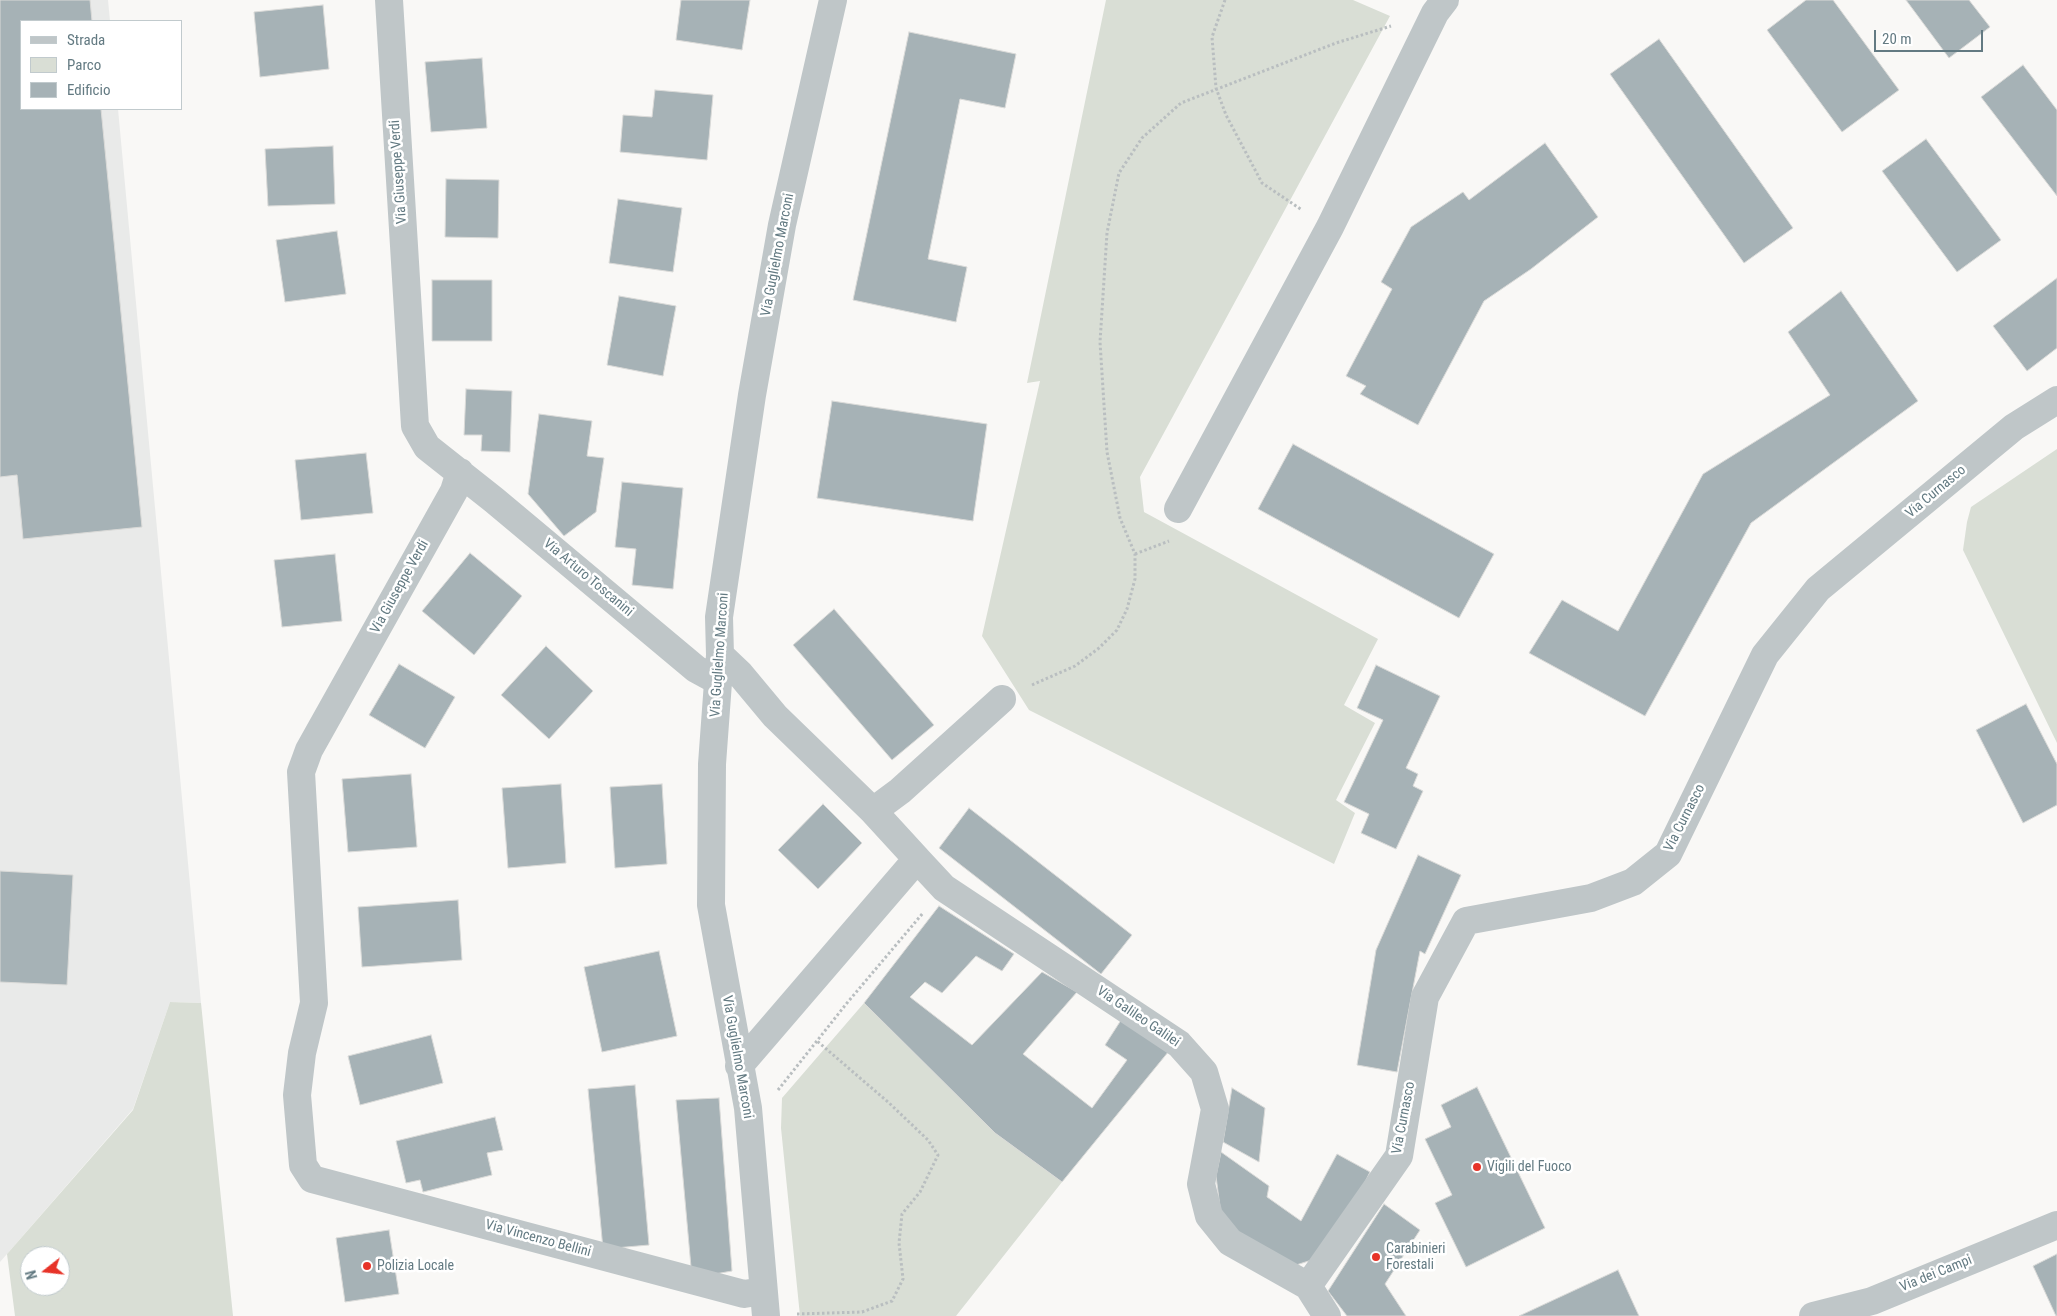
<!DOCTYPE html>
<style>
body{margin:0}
#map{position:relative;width:2057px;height:1316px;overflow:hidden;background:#f9f8f6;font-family:"Roboto Condensed",sans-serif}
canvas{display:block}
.legend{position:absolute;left:20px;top:20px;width:162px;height:90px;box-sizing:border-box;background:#fff;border:1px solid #c1cacd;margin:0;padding:6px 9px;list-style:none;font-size:15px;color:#637a82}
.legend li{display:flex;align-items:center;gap:10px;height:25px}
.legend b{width:25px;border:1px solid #c1cacd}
.north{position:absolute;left:20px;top:1246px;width:50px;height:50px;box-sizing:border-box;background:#fff;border:1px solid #c1cacd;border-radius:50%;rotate:254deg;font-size:14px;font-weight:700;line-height:20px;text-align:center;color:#637a82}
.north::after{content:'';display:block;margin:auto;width:18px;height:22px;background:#e73328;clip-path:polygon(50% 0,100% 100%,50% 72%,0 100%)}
.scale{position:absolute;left:1874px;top:30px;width:109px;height:22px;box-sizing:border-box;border:2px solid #637a82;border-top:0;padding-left:6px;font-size:15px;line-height:18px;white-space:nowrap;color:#637a82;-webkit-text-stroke:4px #fff;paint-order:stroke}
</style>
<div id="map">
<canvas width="2057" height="1316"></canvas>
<ul class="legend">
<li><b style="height:6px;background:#bfc6c8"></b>Strada</li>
<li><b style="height:14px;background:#d9ded5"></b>Parco</li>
<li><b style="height:14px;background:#a6b2b6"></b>Edificio</li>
</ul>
<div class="north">N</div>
<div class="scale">20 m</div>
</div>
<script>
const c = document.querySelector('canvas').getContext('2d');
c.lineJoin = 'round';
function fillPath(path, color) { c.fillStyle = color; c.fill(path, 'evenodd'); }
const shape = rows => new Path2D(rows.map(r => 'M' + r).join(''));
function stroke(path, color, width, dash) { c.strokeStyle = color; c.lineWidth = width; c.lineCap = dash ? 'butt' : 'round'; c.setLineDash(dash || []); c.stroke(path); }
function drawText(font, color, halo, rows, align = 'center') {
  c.font = font + ' "Roboto Condensed",sans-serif'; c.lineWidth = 5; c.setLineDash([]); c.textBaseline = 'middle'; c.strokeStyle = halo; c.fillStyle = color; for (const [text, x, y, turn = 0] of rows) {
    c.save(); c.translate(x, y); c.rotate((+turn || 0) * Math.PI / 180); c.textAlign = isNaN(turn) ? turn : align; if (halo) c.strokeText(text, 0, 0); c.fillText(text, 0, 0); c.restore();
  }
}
fillPath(shape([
 [0,0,108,0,110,21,21,21,21,109,118,109,201,1003,170,1002,133,1109,0,1262]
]), '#e9eae9');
fillPath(shape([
 [1106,0,1353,0,1390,16,1140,477,1144,512,1378,639,1344,705,1375,723,1336,800,1355,813,1334,864,1029,710,982,636,1040,381,1027,383],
 [2057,449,2057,743,1963,550,1967,522,1971,507],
 [170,1002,201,1003,233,1316,15,1316,7,1254,133,1110],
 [30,1256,60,1256,60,1286,30,1286],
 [864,1003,995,1133,1062,1182,956,1316,800,1316,781,1128,782,1098]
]), '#d9ded5');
const building = shape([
 [0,0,90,0,92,21,21,21,21,109,101,109,142,527,23,539,17,475,0,477,0,0],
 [681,0,750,0,742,50,676,40,681,0],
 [1806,0,1833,0,1899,90,1842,132,1767,30,1806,0],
 [1906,0,1969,0,1990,27,1949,58,1906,0],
 [323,5,329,69,260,77,254,12,323,5],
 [909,32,1016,54,1005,108,960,99,928,259,967,267,956,322,853,300,909,32],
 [1659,39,1793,228,1744,263,1610,74,1659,39],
 [482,58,487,128,431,132,425,62,482,58],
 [2023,65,2057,110,2057,196,1981,97,2023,65],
 [655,90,713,95,707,160,620,152,623,115,652,117,655,90],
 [1926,139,2001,240,1957,272,1882,171,1926,139],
 [1545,143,1598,217,1531,269,1484,301,1418,425,1360,394,1366,386,1346,376,1392,289,1381,282,1411,227,1463,192,1469,200,1545,143],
 [333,146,335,204,268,206,265,149,333,146],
 [446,179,499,180,498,238,445,237,446,179],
 [618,199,682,208,673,272,609,263,618,199],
 [337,231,346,294,285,302,276,240,337,231],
 [2057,278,2057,348,2027,371,1993,326,2057,278],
 [432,280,492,280,492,341,432,341,432,280],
 [1841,291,1918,401,1751,523,1645,716,1529,653,1562,600,1618,631,1703,474,1830,395,1788,332,1841,291],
 [619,296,676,306,663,376,607,365,619,296],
 [466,389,512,391,510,452,481,451,482,435,464,435,466,389],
 [832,401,987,424,973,521,817,498,832,401],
 [539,414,592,421,587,456,604,458,596,512,564,536,528,494,539,414],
 [1293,444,1494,554,1459,618,1258,509,1293,444],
 [366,453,373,513,301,520,295,460,366,453],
 [622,482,683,488,673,589,632,585,636,549,615,547,622,482],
 [470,553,522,596,474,655,422,611,470,553],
 [335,554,342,621,282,627,274,560,335,554],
 [834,609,934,725,892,760,793,645,834,609],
 [546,646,593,691,549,739,501,695,546,646],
 [399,664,455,697,425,748,369,715,399,664],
 [1376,665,1440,696,1406,768,1418,774,1413,786,1423,791,1396,849,1361,833,1369,814,1344,802,1383,720,1357,708,1376,665],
 [2026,704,2057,764,2057,805,2023,823,1976,730,2026,704],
 [411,774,417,847,348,852,342,779,411,774],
 [561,784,566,863,508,868,502,788,561,784],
 [662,784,667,864,615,868,610,787,662,784],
 [823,804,862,843,818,889,778,850,823,804],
 [969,808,1132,935,1101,974,939,848,969,808],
 [1418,855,1461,875,1425,954,1420,951,1397,1072,1357,1065,1376,950,1418,855],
 [0,871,73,875,67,985,0,982,0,871],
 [458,900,462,960,362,967,358,907,458,900],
 [939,906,1014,954,1002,971,976,956,942,993,925,982,910,997,972,1045,1042,972,1077,992,1023,1054,1092,1108,1127,1060,1105,1045,1123,1017,1169,1051,1062,1182,995,1133,864,1003,939,906],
 [659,951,677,1036,602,1052,584,967,659,951],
 [431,1035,443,1083,360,1105,348,1056,431,1035],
 [635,1085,649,1245,603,1249,588,1089,635,1085],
 [1477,1087,1545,1228,1466,1267,1435,1203,1452,1195,1425,1139,1451,1127,1441,1105,1477,1087],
 [1232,1088,1265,1108,1259,1162,1223,1142,1232,1088],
 [719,1098,732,1271,692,1278,676,1100,719,1098],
 [495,1117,503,1150,487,1153,492,1175,423,1192,420,1180,406,1183,396,1141,495,1117],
 [1221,1152,1269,1186,1267,1197,1301,1221,1337,1154,1370,1172,1347,1218,1321,1257,1293,1266,1256,1248,1221,1215,1216,1176,1221,1152],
 [1384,1204,1420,1230,1385,1284,1406,1316,1347,1316,1328,1291,1384,1204],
 [389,1230,399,1294,345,1302,336,1238,389,1230],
 [2057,1254,2057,1316,2056,1316,2033,1266,2057,1254],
 [1618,1270,1639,1316,1519,1316,1618,1270]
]);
fillPath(building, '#a6b2b6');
stroke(building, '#dadad8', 1);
stroke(shape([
 [1225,0,1212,37,1216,88,1226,115,1262,183,1302,210],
 [1135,554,1169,541],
 [1032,685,1075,666,1099,648,1117,630,1127,609,1135,579,1135,554,1120,518,1107,452,1100,342,1107,233,1119,173,1142,138,1181,103,1336,43,1391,26],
 [778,1090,847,1003,923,913],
 [797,1314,862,1312,892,1301,903,1279,899,1243,902,1214,920,1192,938,1155,928,1140,888,1102,817,1041]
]), '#b9bec0', 3, [2.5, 2.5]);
stroke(shape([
 [389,0,415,426,427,447,494,500,696,669,718,681],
 [460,472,454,491,309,750,301,772,314,1003,302,1053,297,1095,303,1165,312,1179,744,1294,763,1291],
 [1178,509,1330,227,1435,13,1445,0],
 [720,655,740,674,775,716,873,811,917,859,739,1066],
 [873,811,900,791,1002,699],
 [917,859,944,888,1179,1044,1204,1072,1215,1109,1201,1184,1209,1216,1230,1242,1308,1286,1327,1316],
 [1308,1286,1399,1156,1425,997,1466,921,1591,898,1633,882,1668,854,1765,655,1818,589,2014,427,2057,400],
 [766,1316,748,1108,711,905,712,764,720,655,719,617,752,395,782,225,833,0],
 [1813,1316,1872,1301,2057,1225]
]), '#bfc6c8', 28);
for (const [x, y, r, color] of [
 [1477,1167,5,"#e73328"],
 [1376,1257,5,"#e73328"],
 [367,1266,5,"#e73328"]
]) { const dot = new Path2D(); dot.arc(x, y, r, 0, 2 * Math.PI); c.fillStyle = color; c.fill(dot); stroke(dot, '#fff', 2); }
drawText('14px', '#637a82', '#fff', [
 ["Via Giuseppe Verdi",399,172,-94],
 ["Via Guglielmo Marconi",778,255,-79],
 ["Via Curnasco",1936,492,-40],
 ["Via Arturo Toscanini",588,578,40],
 ["Via Giuseppe Verdi",400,587,-61],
 ["Via Guglielmo Marconi",720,655,-86],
 ["Via Curnasco",1685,818,-63],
 ["Via Galileo Galilei",1138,1017,34],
 ["Via Guglielmo Marconi",737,1057,80],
 ["Via Curnasco",1404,1118,-79],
 ["Via Vincenzo Bellini",538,1239,15],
 ["Via dei Campi",1936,1274,-22]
]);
drawText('14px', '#637a82', '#fff', [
 ["Vigili del Fuoco",1487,1167],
 ["Carabinieri",1386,1249],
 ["Forestali",1386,1265],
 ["Polizia Locale",377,1266]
], 'left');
</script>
